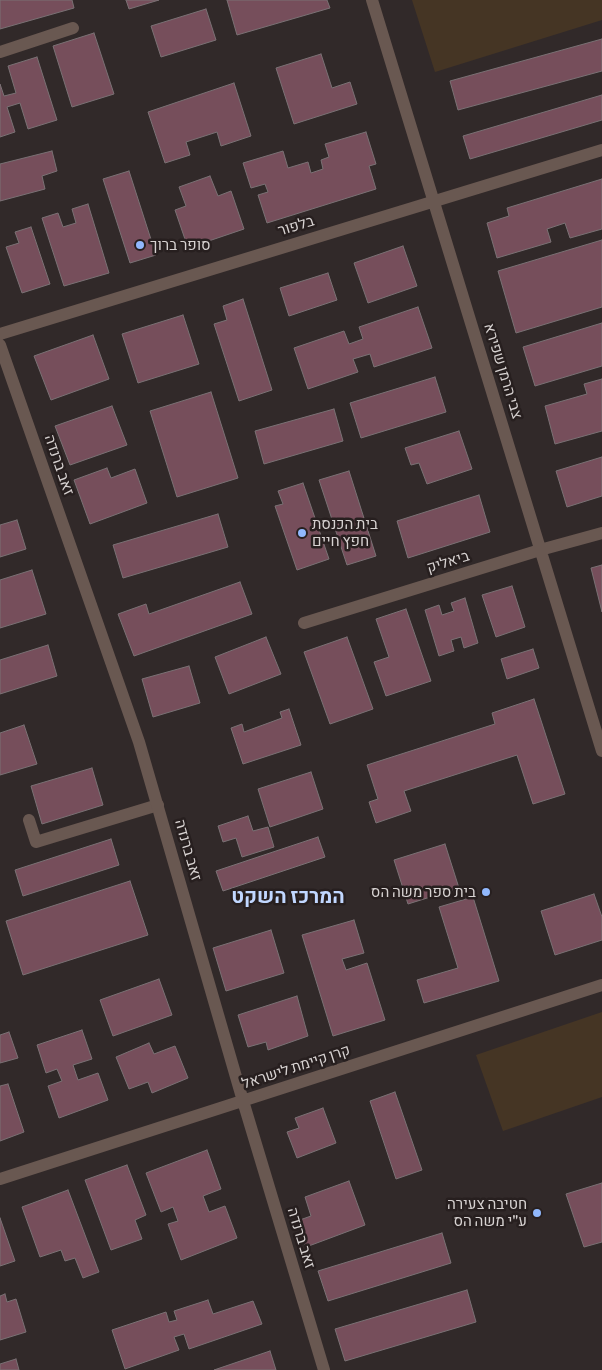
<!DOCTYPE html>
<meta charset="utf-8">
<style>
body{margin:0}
canvas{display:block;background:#312929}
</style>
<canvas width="602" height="1370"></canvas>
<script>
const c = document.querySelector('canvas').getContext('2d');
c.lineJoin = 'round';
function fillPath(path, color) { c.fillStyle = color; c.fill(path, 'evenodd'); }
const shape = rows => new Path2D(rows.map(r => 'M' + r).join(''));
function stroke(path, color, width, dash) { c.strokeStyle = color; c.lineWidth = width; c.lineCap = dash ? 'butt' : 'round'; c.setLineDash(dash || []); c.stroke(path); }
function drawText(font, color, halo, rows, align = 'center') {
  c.font = font + ' "Crimson Pro",Heebo,serif'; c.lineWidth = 5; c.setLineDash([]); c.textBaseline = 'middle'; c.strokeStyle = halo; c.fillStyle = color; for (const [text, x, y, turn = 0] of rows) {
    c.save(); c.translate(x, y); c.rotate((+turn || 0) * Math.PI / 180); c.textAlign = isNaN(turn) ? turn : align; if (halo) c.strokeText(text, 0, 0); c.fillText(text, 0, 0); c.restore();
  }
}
fillPath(shape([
 [412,0,602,0,602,20,435,72],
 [602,1012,602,1097,503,1131,476,1055]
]), '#453524');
const building = shape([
 [0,0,72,0,74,8,0,29,0,0],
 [126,0,159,0,129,9,126,0],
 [227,0,327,0,330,8,237,35,227,0],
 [206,9,216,40,161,57,151,26,206,9],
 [94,33,114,94,72,107,53,46,94,33],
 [602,39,602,71,458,110,450,81,602,39],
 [321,54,332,88,350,82,357,104,294,124,276,68,321,54],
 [37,57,57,120,28,129,20,103,7,107,15,132,0,137,0,84,4,96,16,93,8,66,37,57],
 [234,83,251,136,221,146,217,132,186,142,190,155,165,163,148,112,234,83],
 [602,95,602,120,470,159,463,136,602,95],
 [366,132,376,164,369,166,376,189,267,223,258,195,268,192,265,184,251,188,243,163,283,151,288,168,308,162,311,173,323,169,321,160,329,157,325,144,366,132],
 [52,151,57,171,42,176,45,189,0,201,0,164,52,151],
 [129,171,156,255,130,263,103,179,129,171],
 [210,176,218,196,231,191,244,229,188,248,175,210,186,206,179,187,210,176],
 [602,179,602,229,570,238,565,223,547,229,551,242,497,258,487,223,509,216,507,208,602,179],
 [88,204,109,273,64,286,42,218,58,213,63,227,76,223,72,209,88,204],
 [31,227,50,284,22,293,6,247,19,243,15,232,31,227],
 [602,240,602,307,516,333,498,271,602,240],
 [403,246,417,286,368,303,354,263,403,246],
 [328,273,337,300,289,316,280,288,328,273],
 [243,299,272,390,239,401,214,324,227,320,223,306,243,299],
 [418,307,432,348,374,367,370,354,353,359,358,372,308,389,294,348,344,331,349,344,363,339,359,327,418,307],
 [183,315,199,364,138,383,122,334,183,315],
 [602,323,602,366,535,386,523,347,602,323],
 [93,335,109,379,51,400,34,356,93,335],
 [435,377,446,412,361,438,350,403,435,377],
 [602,379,602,431,555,444,545,406,587,394,584,384,602,379],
 [211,392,238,478,177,497,150,411,211,392],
 [112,406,127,445,70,465,55,426,112,406],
 [334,409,343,441,264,464,255,431,334,409],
 [459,431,472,469,427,484,419,463,411,465,405,448,459,431],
 [602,457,602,496,567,507,556,471,602,457],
 [107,468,111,478,135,469,147,503,90,524,74,480,107,468],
 [349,471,376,556,347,565,319,480,349,471],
 [303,483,329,559,297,570,275,506,283,504,278,491,303,483],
 [479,495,490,532,408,558,397,521,479,495],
 [218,514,228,547,123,578,113,545,218,514],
 [17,520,26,549,0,557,0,525,17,520],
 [602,565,602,612,591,568,602,565],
 [32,570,46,614,0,628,0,580,32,570],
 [240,582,252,614,134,656,118,614,146,604,149,614,240,582],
 [512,586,525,627,496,637,482,595,512,586],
 [465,598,478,643,464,648,461,637,451,640,454,651,439,656,425,610,439,605,442,615,454,611,451,603,465,598],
 [406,609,431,681,386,696,374,662,389,657,376,619,406,609],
 [266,637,281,674,229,694,215,657,266,637],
 [347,637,373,709,330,724,304,652,347,637],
 [48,645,57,676,0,694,0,660,48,645],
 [533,649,539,668,507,679,501,659,533,649],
 [189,666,200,703,153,717,142,679,189,666],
 [534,699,565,794,533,804,517,755,404,791,411,811,376,823,369,802,378,799,367,765,495,724,492,713,534,699],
 [289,709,301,745,243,764,231,728,242,724,244,732,282,718,280,712,289,709],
 [24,725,37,764,0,775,0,733,24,725],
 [92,768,103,805,42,824,31,786,92,768],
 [311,772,323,809,270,827,258,789,311,772],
 [248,816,253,831,268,827,274,847,242,857,236,838,223,842,218,826,248,816],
 [318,837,325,857,223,891,216,871,318,837],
 [111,839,119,865,23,896,15,870,111,839],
 [445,844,459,888,408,904,394,860,445,844],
 [130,881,148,935,23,975,6,921,130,881],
 [594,894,602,917,602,940,555,955,541,911,594,894],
 [473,897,499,981,424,1003,417,980,458,968,439,907,473,897],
 [354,920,364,953,342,959,346,970,367,963,385,1020,333,1036,302,935,354,920],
 [271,930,284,973,226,991,213,948,271,930],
 [159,979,172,1015,113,1036,100,1000,159,979],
 [297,996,308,1036,268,1050,266,1042,248,1047,238,1015,297,996],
 [82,1030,92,1059,73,1065,78,1080,98,1073,108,1100,59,1118,48,1086,62,1081,57,1069,46,1073,37,1045,82,1030],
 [9,1032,18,1058,0,1063,0,1035,9,1032],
 [149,1043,154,1054,175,1046,188,1078,152,1093,148,1082,129,1089,116,1057,149,1043],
 [8,1084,24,1132,0,1141,0,1086,8,1084],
 [395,1092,422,1170,396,1179,370,1101,395,1092],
 [323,1108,336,1143,297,1158,287,1132,299,1128,295,1118,323,1108],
 [207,1150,221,1189,203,1196,209,1212,225,1206,237,1238,181,1260,168,1224,178,1221,173,1207,161,1212,146,1173,207,1150],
 [127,1165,146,1215,135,1220,142,1239,111,1250,85,1180,127,1165],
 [349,1181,365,1225,306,1247,297,1221,311,1216,305,1197,349,1181],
 [602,1183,602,1242,584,1247,566,1194,602,1183],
 [68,1190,99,1272,83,1278,75,1258,65,1261,61,1250,40,1257,22,1207,68,1190],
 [0,1218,15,1261,0,1266,0,1218],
 [442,1233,451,1263,328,1301,318,1271,442,1233],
 [467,1290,476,1322,345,1361,335,1329,467,1290],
 [5,1294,7,1302,16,1299,26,1332,0,1340,0,1296,5,1294],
 [208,1300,213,1314,253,1301,262,1324,189,1349,184,1334,174,1337,179,1350,125,1369,112,1330,166,1312,169,1322,177,1320,174,1311,208,1300],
 [270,1351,276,1370,214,1370,270,1351],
 [16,1359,19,1370,0,1370,0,1364,16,1359]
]);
fillPath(building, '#764e5b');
stroke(building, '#7a7174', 1);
stroke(shape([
 [0,52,73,28],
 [29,820,36,842,158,805]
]), '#695851', 12);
stroke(shape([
 [372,0,602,751],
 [0,334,602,150],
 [0,345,139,742,243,1101,324,1370],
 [304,623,540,550,602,533],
 [0,1179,602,985]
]), '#695851', 12);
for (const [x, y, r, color] of [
 [140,245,5,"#91b8fd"],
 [302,533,5,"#91b8fd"],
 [486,892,5,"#91b8fd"],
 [537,1213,5,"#91b8fd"]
]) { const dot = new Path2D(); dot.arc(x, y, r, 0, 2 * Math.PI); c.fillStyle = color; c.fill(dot); stroke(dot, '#271f1f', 2); }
drawText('15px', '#d7d2d1', '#271f1f', [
 ["בלפור",296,226,-17],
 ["צבי הרמן שפירא",503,371,73],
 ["זאב ברנדה",59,465,71],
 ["ביאליק",448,562,-17],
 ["זאב ברנדה",188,850,74],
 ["קרן קיימת לישראל",296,1067,-18],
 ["זאב ברנדה",301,1238,73]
]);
drawText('15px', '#d7d2d1', '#271f1f', [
 ["סופר ברוך",150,245],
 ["בית הכנסת",312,524],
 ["חפץ חיים",312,541],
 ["בית ספר משה הס",476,892,"right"],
 ["חטיבה צעירה",527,1204,"right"],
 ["ע\"י משה הס",527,1221,"right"]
], 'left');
drawText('bold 20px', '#c1d7ff', '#271f1f', [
 ["המרכז השקט",288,897]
]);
</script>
